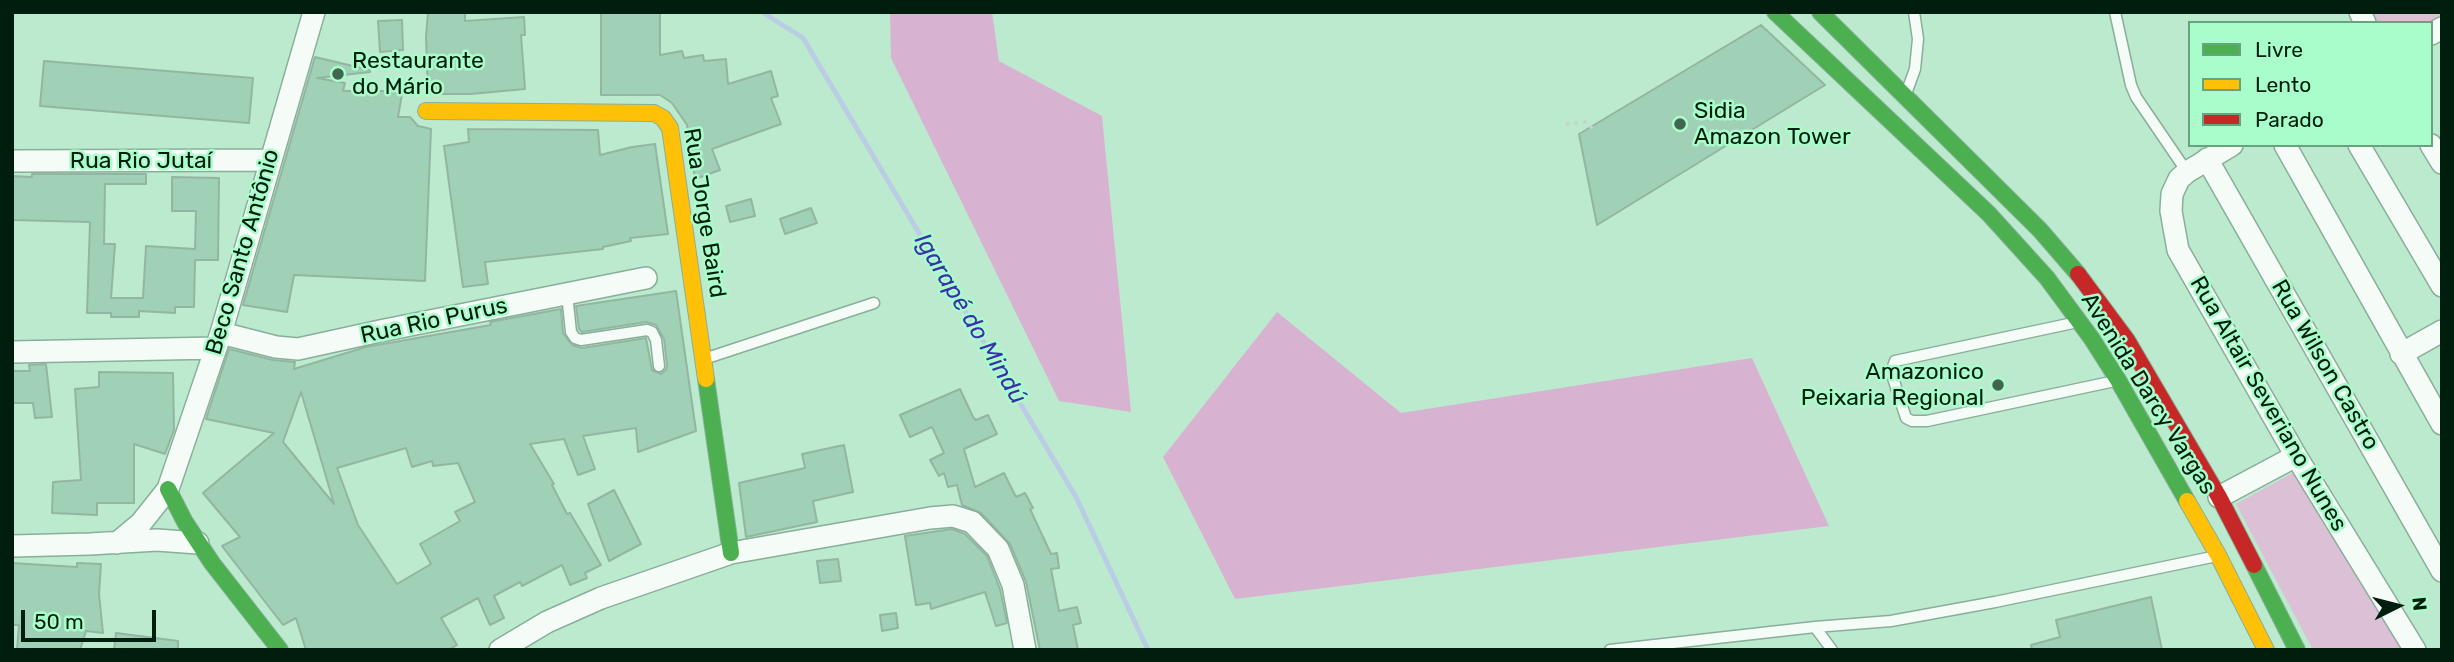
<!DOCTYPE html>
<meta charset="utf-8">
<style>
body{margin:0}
#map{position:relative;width:2454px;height:662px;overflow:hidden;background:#bceace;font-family:Rubik,sans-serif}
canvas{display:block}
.frame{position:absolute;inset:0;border:14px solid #001e0d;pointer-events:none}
.legend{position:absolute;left:2188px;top:21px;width:245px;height:126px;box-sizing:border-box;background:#a9fdcb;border:2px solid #65a47f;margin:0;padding:9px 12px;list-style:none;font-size:21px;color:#001e0d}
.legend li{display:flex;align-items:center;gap:14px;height:35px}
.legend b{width:35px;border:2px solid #65a47f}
.north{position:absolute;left:2363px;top:571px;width:70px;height:70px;-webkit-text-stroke:5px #a9fdcb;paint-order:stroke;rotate:84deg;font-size:19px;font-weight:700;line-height:28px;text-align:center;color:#001e0d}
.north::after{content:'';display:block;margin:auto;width:24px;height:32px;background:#001e0d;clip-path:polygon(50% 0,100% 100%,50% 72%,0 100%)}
.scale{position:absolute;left:21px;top:610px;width:135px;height:32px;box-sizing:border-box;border:4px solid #001e0d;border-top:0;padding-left:9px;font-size:21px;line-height:24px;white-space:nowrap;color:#001e0d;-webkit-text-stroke:5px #a9fdcb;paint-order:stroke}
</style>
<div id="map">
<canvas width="2454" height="662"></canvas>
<div class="frame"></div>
<ul class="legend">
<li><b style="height:9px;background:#4caf50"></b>Livre</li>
<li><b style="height:9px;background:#ffc107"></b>Lento</li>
<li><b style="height:9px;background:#c62828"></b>Parado</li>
</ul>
<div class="north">N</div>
<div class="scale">50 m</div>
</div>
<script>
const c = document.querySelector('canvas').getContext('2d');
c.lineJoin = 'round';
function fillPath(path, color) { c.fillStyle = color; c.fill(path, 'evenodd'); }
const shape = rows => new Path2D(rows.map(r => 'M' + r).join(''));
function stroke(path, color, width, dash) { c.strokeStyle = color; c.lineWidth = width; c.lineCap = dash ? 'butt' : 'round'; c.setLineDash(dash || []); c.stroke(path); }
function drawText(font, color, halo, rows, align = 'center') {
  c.font = font + ' Rubik,sans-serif'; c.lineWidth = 5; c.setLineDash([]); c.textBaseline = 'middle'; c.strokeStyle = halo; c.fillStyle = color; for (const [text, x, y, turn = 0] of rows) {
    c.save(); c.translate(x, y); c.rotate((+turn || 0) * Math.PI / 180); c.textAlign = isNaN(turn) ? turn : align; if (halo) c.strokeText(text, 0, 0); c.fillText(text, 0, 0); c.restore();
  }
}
fillPath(shape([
 [2372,12,2442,12,2442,18,2431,23,2373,23],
 [2296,471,2407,650,2313,650,2236,504]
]), '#dbc0d6');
fillPath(shape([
 [890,12,992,12,999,61,1102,116,1131,412,1059,401,891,58],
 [1277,312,1401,413,1752,358,1829,526,1235,599,1163,457]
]), '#d8b3d1');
stroke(shape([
 [762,12,803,38,1076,497,1148,650]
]), '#bacde4', 5);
const building = shape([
 [428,12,465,12,465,21,524,17,525,35,521,35,525,89,471,94,428,94,426,37,428,12],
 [601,12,660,12,660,55,682,51,684,58,703,55,704,61,726,59,728,84,771,71,778,96,771,98,781,124,712,149,720,170,695,179,687,125,672,103,660,95,601,95,601,12],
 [402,20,403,50,380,52,378,21,402,20],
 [1761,25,1825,85,1597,225,1579,134,1761,25],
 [315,57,370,70,370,72,317,78,345,83,343,91,386,91,402,94,398,117,410,117,418,126,431,129,425,281,294,275,287,312,243,305,315,57],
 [44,61,253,78,249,123,40,106,44,61],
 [468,129,598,130,600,155,632,147,655,144,668,234,630,238,631,241,603,247,603,249,485,262,488,284,463,287,444,146,469,142,468,129],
 [32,174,146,174,146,184,105,184,104,244,115,244,111,298,143,298,146,246,195,249,196,211,172,211,172,177,219,178,218,260,195,260,194,307,175,307,175,313,139,311,139,317,111,317,111,313,87,313,90,222,12,220,12,176,32,177,32,174],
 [751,199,755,216,730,222,726,206,751,199],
 [811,208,817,223,785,234,780,219,811,208],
 [676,291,696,431,638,452,636,428,583,436,595,469,578,475,564,439,530,444,554,484,552,485,567,514,570,513,601,565,585,573,587,578,570,585,562,565,522,586,520,582,494,596,504,618,490,625,478,598,441,618,457,645,448,650,306,650,296,618,283,625,222,546,240,537,203,493,274,433,206,419,229,349,273,360,295,362,294,369,366,347,491,325,490,322,561,309,563,333,572,345,582,348,646,338,652,370,661,374,666,370,667,365,664,339,656,325,646,322,582,332,579,329,576,306,676,291],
 [301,392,317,446,334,504,283,442,301,392],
 [406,448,412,467,432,461,433,466,458,463,475,502,455,512,460,521,420,544,431,564,397,584,358,525,337,468,406,448],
 [46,364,52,417,35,418,33,403,12,403,12,371,30,371,29,365,46,364],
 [99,372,173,373,174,430,165,454,134,444,134,503,97,503,97,515,52,513,53,482,81,480,75,389,99,387,99,372],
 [960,389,973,417,976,420,988,415,997,434,964,449,975,487,1004,473,1016,497,1025,493,1033,508,1030,509,1051,554,1057,553,1059,568,1051,569,1059,611,1077,607,1081,623,1073,625,1078,650,1040,650,1026,582,1010,544,981,513,962,505,957,485,948,487,944,473,939,476,930,460,944,453,932,427,910,437,900,415,960,389],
 [844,445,853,492,813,501,817,522,746,537,739,483,805,468,802,454,844,445],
 [614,490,641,544,609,561,588,504,614,490],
 [952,529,965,534,987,556,1000,589,1007,623,996,626,985,592,931,609,930,603,916,605,905,536,952,529],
 [838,559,841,581,820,583,817,561,838,559],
 [12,563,77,567,77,563,101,564,99,594,103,633,86,631,80,650,17,650,19,625,12,625,12,563],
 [2151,597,2162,650,2032,650,2031,645,2060,637,2056,620,2151,597],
 [896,613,898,628,882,631,880,615,896,613],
 [116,633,178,641,178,650,114,650,116,633]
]);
fillPath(building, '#a0d0b5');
stroke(building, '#92b6a1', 2);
const lane = shape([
 [2115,12,2131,85,2136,97,2187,172],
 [1907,91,1915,69,1918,39,1914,12],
 [567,294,571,332,575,338,581,340,647,330,652,332,656,340,659,366],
 [2073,323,1895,361,1891,372,1906,418,1912,421,1927,421,2115,381],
 [704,359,874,303],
 [1815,627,1832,650],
 [1610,650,1815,627,1891,621,1995,602,2212,557]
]);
const street = shape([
 [2360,12,2365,23],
 [2431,34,2442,28],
 [2232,145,2187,172,2179,179,2172,194,2171,211,2178,250,2296,456,2415,650],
 [2285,145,2442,424],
 [2359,145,2442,286],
 [2431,145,2442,163],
 [2207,159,2442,571],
 [12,161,270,160],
 [221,333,276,347,298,349,380,331,646,278],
 [12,352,216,348],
 [2401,354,2442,331],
 [2219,497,2296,456],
 [117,543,141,523,168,489,221,333,314,12],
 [12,546,90,544,157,540,198,543],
 [500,650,547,622,601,598,731,553,930,518,953,516,972,522,998,549,1013,585,1025,650]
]);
const fast = shape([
 [1775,12,1989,214,2047,278,2092,339,2118,380,2187,501],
 [1820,12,2040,230,2078,274],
 [706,379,731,553],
 [168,489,185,522,212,563,280,650],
 [2254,565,2297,650]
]);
const slow = shape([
 [426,111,654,113,663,118,670,128,706,379],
 [2187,501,2218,555,2266,650]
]);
const jam = shape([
 [2078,274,2127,340,2219,497,2254,565]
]);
stroke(lane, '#89ae99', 13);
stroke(street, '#89ae99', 24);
stroke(fast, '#89ae99', 18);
stroke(slow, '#89ae99', 18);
stroke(jam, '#89ae99', 18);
stroke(shape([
 [1566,124,1587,122,1592,128]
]), '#c6d5cc', 3.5, [3.5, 5]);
stroke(lane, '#f5fcf8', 10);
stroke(street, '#f5fcf8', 21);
stroke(fast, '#4caf50', 16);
stroke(slow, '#ffc107', 16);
stroke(jam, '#c62828', 16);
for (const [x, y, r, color] of [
 [338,74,7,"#426551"],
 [1680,124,7,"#426551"],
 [1998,385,7,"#426551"]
]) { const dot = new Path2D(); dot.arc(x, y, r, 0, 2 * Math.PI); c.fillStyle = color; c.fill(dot); stroke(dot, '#a9fdcb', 2.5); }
drawText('23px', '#001e0d', '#a9fdcb', [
 ["Restaurante",352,61],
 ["do Mário",352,87],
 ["Sidia",1694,111],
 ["Amazon Tower",1694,137],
 ["Amazonico",1984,372,"right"],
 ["Peixaria Regional",1984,398,"right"]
], 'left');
drawText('23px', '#001e0d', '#a9fdcb', [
 ["Rua Rio Jutaí",141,161],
 ["Rua Jorge Baird",704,213,81],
 ["Beco Santo Antônio",243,252,-74],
 ["Rua Rio Purus",434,321,-12],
 ["Rua Wilson Castro",2325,365,60],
 ["Avenida Darcy Vargas",2148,394,58],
 ["Rua Altair Severiano Nunes",2268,404,60]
]);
drawText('italic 24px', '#3a30ac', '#a9fdcb', [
 ["Igarapé do Mindú",970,319,59]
]);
</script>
